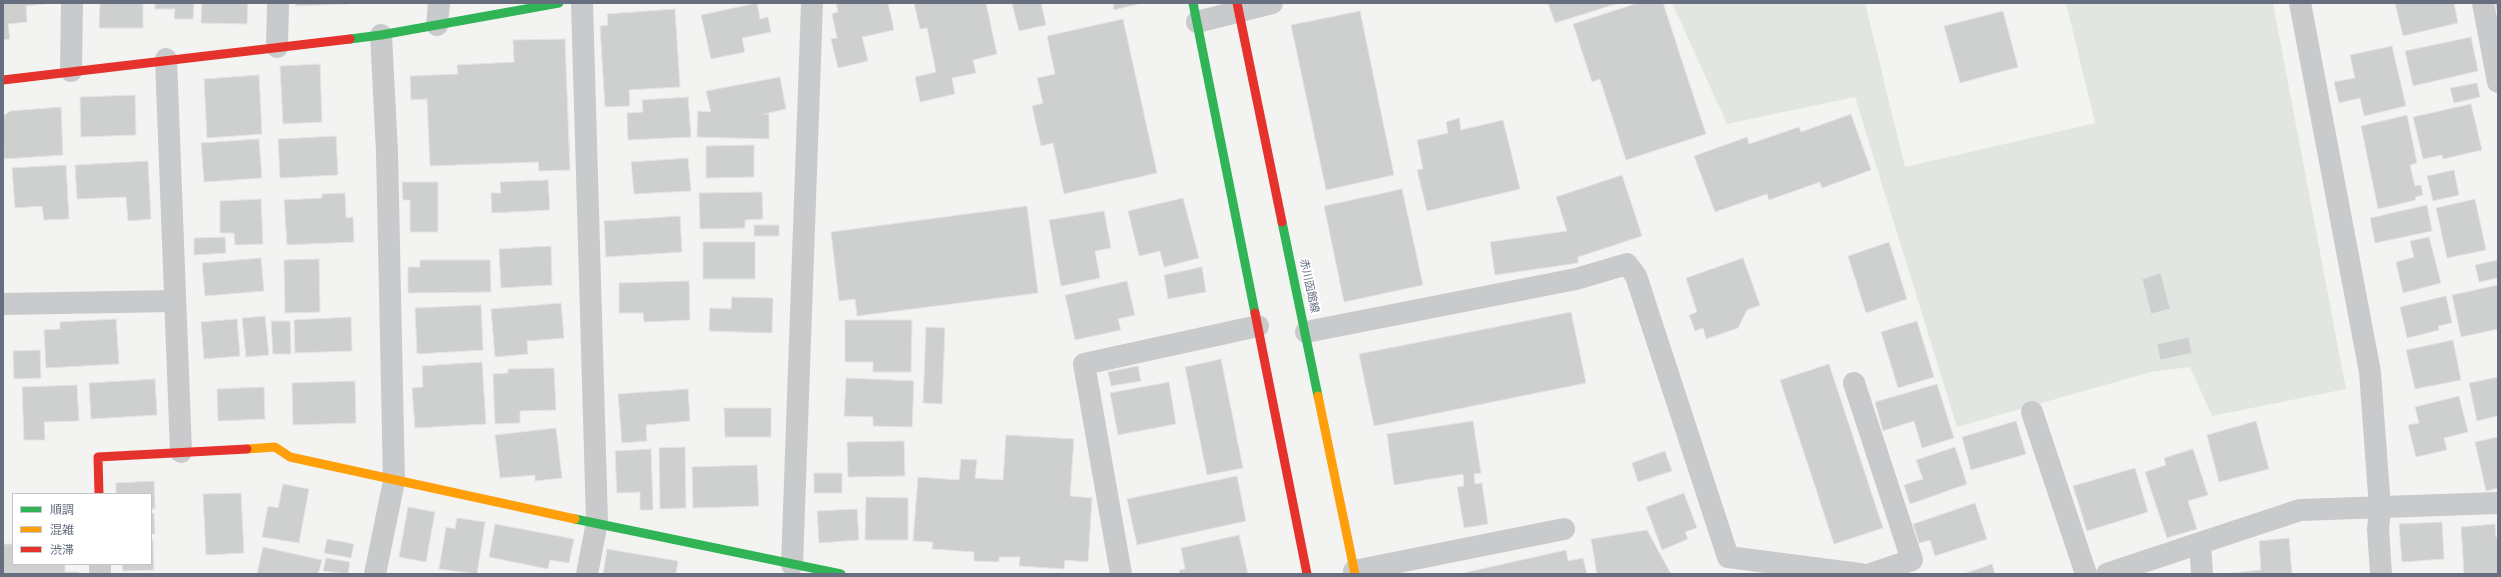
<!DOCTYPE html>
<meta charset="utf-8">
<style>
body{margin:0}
#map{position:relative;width:2501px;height:577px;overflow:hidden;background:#f3f4f2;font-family:Manrope,"Noto Sans JP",sans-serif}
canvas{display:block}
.frame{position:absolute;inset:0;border:4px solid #666e80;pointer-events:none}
.legend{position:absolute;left:12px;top:493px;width:140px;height:72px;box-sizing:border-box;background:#fff;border:1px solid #c2c5cc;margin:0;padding:5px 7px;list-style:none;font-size:12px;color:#666e80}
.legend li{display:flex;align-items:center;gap:8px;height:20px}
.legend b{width:20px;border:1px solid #c2c5cc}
</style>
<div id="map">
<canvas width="2501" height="577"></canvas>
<div class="frame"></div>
<ul class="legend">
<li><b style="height:5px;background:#30b455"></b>順調</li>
<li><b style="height:5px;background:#ff9f0a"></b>混雑</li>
<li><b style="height:5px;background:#e5322d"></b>渋滞</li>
</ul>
</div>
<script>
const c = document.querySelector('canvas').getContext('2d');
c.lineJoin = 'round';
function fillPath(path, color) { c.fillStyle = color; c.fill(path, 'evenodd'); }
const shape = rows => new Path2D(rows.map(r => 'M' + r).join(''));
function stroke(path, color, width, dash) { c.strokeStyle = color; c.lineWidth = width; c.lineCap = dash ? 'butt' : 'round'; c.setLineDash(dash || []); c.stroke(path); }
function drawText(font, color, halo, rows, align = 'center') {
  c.font = font + ' Manrope,"Noto Sans JP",sans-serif'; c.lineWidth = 4; c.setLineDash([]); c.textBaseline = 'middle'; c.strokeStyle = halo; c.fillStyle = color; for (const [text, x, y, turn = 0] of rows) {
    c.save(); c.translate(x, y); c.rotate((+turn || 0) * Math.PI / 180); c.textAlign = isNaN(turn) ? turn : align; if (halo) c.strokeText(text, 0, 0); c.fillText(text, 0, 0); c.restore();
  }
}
fillPath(shape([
 [1672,3,1865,3,1905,167,2095,123,2066,3,2273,3,2346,389,2212,416,2190,367,2151,372,1957,427,1855,97,1727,124]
]), '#e2e6e1');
const building = shape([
 [3,3,45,3,45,4,26,6,27,22,8,24,10,39,3,40,3,3],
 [100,3,143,3,143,28,99,28,100,3],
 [155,3,194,3,193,19,174,19,175,9,155,9,155,3],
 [202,3,248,3,247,24,201,23,202,3],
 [296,3,349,3,349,4,296,6,296,3],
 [757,3,760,19,768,17,771,32,742,38,745,52,711,59,701,15,757,3],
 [836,3,888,3,894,30,862,37,868,61,838,68,831,39,837,38,832,14,838,12,836,3],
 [914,3,986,3,997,54,973,60,976,73,952,78,955,94,920,102,915,77,936,72,927,28,920,29,914,3],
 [1012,3,1041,3,1046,25,1019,31,1012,3],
 [1113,3,1142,3,1114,10,1113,3],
 [1548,3,1619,3,1555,23,1548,3],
 [1638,3,1663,3,1706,134,1626,160,1600,79,1592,82,1573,24,1638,3],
 [2395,3,2454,3,2458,23,2403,36,2395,3],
 [2495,3,2498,3,2498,15,2495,3],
 [675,9,680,87,629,90,630,106,605,107,600,26,608,25,607,14,675,9],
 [1360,11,1394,175,1326,190,1291,25,1360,11],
 [2003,11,2018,67,1960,83,1944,26,2003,11],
 [1123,19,1157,173,1064,194,1053,143,1041,146,1032,106,1043,103,1037,78,1055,74,1047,36,1123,19],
 [2471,37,2478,71,2413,86,2405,51,2471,37],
 [565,39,570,170,539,171,538,162,430,166,427,99,411,100,410,76,458,74,457,65,514,62,513,40,565,39],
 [2392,46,2406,106,2364,116,2360,98,2339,103,2334,82,2355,78,2350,55,2392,46],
 [320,64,322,122,283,124,280,66,320,64],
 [259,75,262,134,207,138,204,79,259,75],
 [780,77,786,109,764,114,769,114,769,139,697,137,698,111,711,112,706,91,780,77],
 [2477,83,2480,97,2454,103,2450,88,2477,83],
 [135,95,136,135,81,137,80,97,135,95],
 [688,97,691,137,628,140,627,113,643,112,642,100,688,97],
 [2471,104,2482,150,2443,159,2442,155,2423,159,2413,117,2471,104],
 [61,107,63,155,4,159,3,116,10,111,61,107],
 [1851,114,1871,170,1822,188,1820,182,1769,200,1767,194,1715,212,1694,156,1747,137,1749,144,1799,127,1801,132,1851,114],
 [2407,115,2417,163,2410,165,2415,186,2421,185,2423,195,2415,197,2416,200,2378,209,2361,126,2407,115],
 [1459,118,1461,130,1503,120,1520,189,1427,211,1417,170,1423,169,1417,140,1448,133,1446,122,1459,118],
 [336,136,338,175,280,178,278,139,336,136],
 [259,139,262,178,204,182,201,143,259,139],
 [754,145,754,177,706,178,706,146,754,145],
 [688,158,691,191,634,194,631,162,688,158],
 [148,161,151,219,128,221,126,197,77,199,75,165,148,161],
 [66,165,69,219,44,220,42,206,15,208,12,168,66,165],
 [2454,170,2459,195,2433,201,2427,176,2454,170],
 [1622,175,1642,236,1578,257,1578,263,1495,275,1490,242,1567,231,1556,197,1622,175],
 [548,180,550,210,492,213,491,193,501,193,500,182,548,180],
 [402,182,438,182,438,232,410,232,410,200,403,200,402,182],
 [1402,189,1423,285,1344,302,1324,206,1402,189],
 [762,192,763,219,745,220,745,228,700,229,699,193,762,192],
 [345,193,346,218,353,217,354,242,287,245,284,200,322,198,322,194,345,193],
 [1183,198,1199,258,1164,267,1160,251,1139,256,1128,211,1183,198],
 [261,199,263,244,235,245,234,233,220,233,220,201,261,199],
 [2475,199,2486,250,2447,258,2436,208,2475,199],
 [2427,205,2432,231,2375,243,2370,218,2427,205],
 [1027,206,1038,293,857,316,855,299,839,301,831,232,1027,206],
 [1104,211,1111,248,1095,251,1100,278,1061,286,1049,220,1104,211],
 [680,216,682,252,606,257,604,221,680,216],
 [754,225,779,225,779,236,754,236,754,225],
 [225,237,226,253,194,255,194,238,225,237],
 [2429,237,2441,283,2403,293,2396,262,2414,257,2410,241,2429,237],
 [703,242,755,242,755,279,703,279,703,242],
 [1889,242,1907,299,1866,313,1848,256,1889,242],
 [551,246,552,285,501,288,499,249,551,246],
 [261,258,264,291,205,296,202,263,261,258],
 [1743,258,1760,305,1747,310,1738,328,1706,339,1703,328,1695,331,1689,315,1697,312,1686,278,1743,258],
 [319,259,320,312,285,313,284,260,319,259],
 [420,260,490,260,491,292,408,293,408,267,420,267,420,260],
 [2498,260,2498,278,2479,282,2475,265,2498,260],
 [1202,267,1206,292,1168,299,1164,275,1202,267],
 [2161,273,2170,309,2151,314,2142,279,2161,273],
 [689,281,690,320,644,322,643,313,619,313,619,283,689,281],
 [1127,281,1135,315,1118,319,1121,330,1075,340,1065,295,1127,281],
 [2498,285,2498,329,2461,337,2452,295,2498,285],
 [2446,296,2452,323,2438,326,2439,330,2407,338,2400,307,2446,296],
 [732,297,773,298,772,333,709,331,710,308,731,309,732,297],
 [561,303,564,338,527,341,528,354,495,357,491,309,561,303],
 [481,305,483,350,417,354,415,308,481,305],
 [1571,312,1586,383,1374,426,1359,354,1571,312],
 [265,316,269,355,246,357,242,318,265,316],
 [351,317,352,351,295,353,294,320,351,317],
 [116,319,119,364,46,368,44,330,60,329,60,322,116,319],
 [237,319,240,356,204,359,201,322,237,319],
 [845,320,912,320,911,372,873,372,873,362,845,362,845,320],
 [271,321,290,321,291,354,273,354,271,321],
 [1917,321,1934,377,1898,388,1881,332,1917,321],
 [926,327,945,328,942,404,923,403,926,327],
 [2189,337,2192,353,2160,360,2157,344,2189,337],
 [2453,340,2461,380,2415,389,2406,350,2453,340],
 [40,350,41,378,14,379,13,351,40,350],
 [1221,359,1243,468,1207,475,1185,367,1221,359],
 [482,362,486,424,415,428,412,388,423,387,422,366,482,362],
 [1829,364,1883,528,1834,544,1780,380,1829,364],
 [1138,366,1141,381,1111,386,1108,372,1138,366],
 [554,368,556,410,520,411,520,423,495,424,493,374,508,373,508,369,554,368],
 [2498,377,2498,418,2497,416,2477,421,2469,383,2498,377],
 [846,378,914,381,912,427,873,426,873,417,844,416,846,378],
 [155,379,157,415,91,419,89,383,155,379],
 [355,381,356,423,293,425,292,383,355,381],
 [1169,382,1176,424,1118,435,1110,393,1169,382],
 [1937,384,1954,438,1922,448,1914,421,1883,431,1875,402,1937,384],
 [77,385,79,421,44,422,45,440,24,440,22,387,77,385],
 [264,387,265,419,218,421,217,389,264,387],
 [688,389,690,421,646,425,647,441,622,443,618,394,688,389],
 [2459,396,2468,432,2444,438,2447,450,2416,457,2408,425,2419,423,2415,407,2459,396],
 [724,408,771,408,771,437,725,437,724,408],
 [1473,421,1481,473,1474,474,1475,484,1482,483,1488,524,1464,528,1457,487,1464,486,1463,474,1394,485,1387,434,1473,421],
 [2016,421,2026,454,1971,470,1962,437,2016,421],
 [2256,421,2269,469,2219,482,2207,435,2256,421],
 [556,428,562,478,535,481,535,475,500,478,495,435,556,428],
 [1006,435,1074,439,1070,496,1092,498,1088,562,1065,560,1064,569,1019,566,1020,557,999,557,999,562,974,561,974,552,932,549,933,542,913,541,918,477,959,480,961,459,977,460,975,478,1003,480,1006,435],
 [2498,437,2498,488,2486,491,2475,442,2498,437],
 [904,441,905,476,848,477,847,442,904,441],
 [685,447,686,508,660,509,659,448,685,447],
 [1955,447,1967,484,1910,504,1904,485,1923,479,1916,460,1955,447],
 [651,449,653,510,640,510,640,492,617,493,615,451,651,449],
 [2193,449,2208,495,2188,501,2197,529,2167,538,2145,472,2166,465,2164,458,2193,449],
 [1665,451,1672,471,1638,482,1632,463,1665,451],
 [757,465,759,506,693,508,692,467,757,465],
 [2135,468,2148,512,2087,531,2073,486,2135,468],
 [814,473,842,473,842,493,814,493,814,473],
 [1237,476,1246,521,1137,545,1127,499,1237,476],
 [154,481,155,509,151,509,151,494,116,494,116,483,154,481],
 [283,484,309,489,299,543,262,537,268,506,278,508,283,484],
 [241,493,244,553,206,555,203,494,241,493],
 [1684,493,1697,528,1685,532,1688,539,1662,550,1646,507,1684,493],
 [866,497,908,498,908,540,865,540,866,497],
 [1975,503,1987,539,1935,556,1930,540,1919,543,1913,524,1975,503],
 [408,507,435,512,426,562,399,557,408,507],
 [857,509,859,540,819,543,817,511,857,509],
 [151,513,154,513,155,534,151,534,151,513],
 [457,518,485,522,477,574,439,569,446,527,455,529,457,518],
 [2442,522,2444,559,2402,562,2399,524,2442,522],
 [495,524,574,539,569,563,550,560,548,569,489,557,495,524],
 [2495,524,2496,537,2498,537,2498,574,2464,574,2461,527,2495,524],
 [1647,530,1671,574,1597,574,1591,539,1647,530],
 [1239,535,1248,574,1180,574,1179,570,1185,569,1181,548,1239,535],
 [2289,538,2292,574,2222,574,2261,570,2259,541,2289,538],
 [327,539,354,544,351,558,324,553,327,539],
 [151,540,153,540,154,570,123,571,122,564,151,564,151,540],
 [3,544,13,544,13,564,65,564,65,572,79,572,79,574,3,574,3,544],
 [263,547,322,560,318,574,257,574,263,547],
 [607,549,678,561,676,574,603,574,607,549],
 [1566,550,1568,561,1583,558,1587,574,1459,574,1566,550],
 [326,558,350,562,348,574,323,571,326,558],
 [1992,564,1995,574,1963,574,1992,564]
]);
fillPath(building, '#cecfcf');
stroke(building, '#e2e3e2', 1);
stroke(shape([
 [582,3,597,522,587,574],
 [2300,3,2370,372,2380,508,2378,529,2381,574],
 [2483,3,2498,82],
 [1197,22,1272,3],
 [437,25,439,3],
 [277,47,278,3],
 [166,59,181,452],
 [71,71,72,3],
 [3,304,174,301],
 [1306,332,1576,279,1627,264,1636,276,1728,557,1860,574],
 [1854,383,1912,560,1871,574],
 [2032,412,2086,574],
 [100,564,100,574],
 [792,565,812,3],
 [1354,571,1564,529],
 [375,574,394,481,387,152,381,35],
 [1121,574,1084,364,1258,326],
 [2107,574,2200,543],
 [2202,574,2200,543,2300,510,2498,503]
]), '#c9cacc', 22);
stroke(shape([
 [1193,3,1255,313],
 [350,39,381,35,559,3],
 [1282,222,1318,396],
 [575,519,841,574]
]), '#30b455', 9);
stroke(shape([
 [1318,396,1355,574],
 [247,449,275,447,290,457,575,519]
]), '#ff9f0a', 9);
stroke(shape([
 [1237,3,1282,222],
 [3,80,350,39],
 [1255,313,1307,574],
 [99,494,98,457,247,449]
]), '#e5322d', 9);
drawText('11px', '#666e80', '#fff', [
 ["赤川函館線",1309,286,78]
]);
</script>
